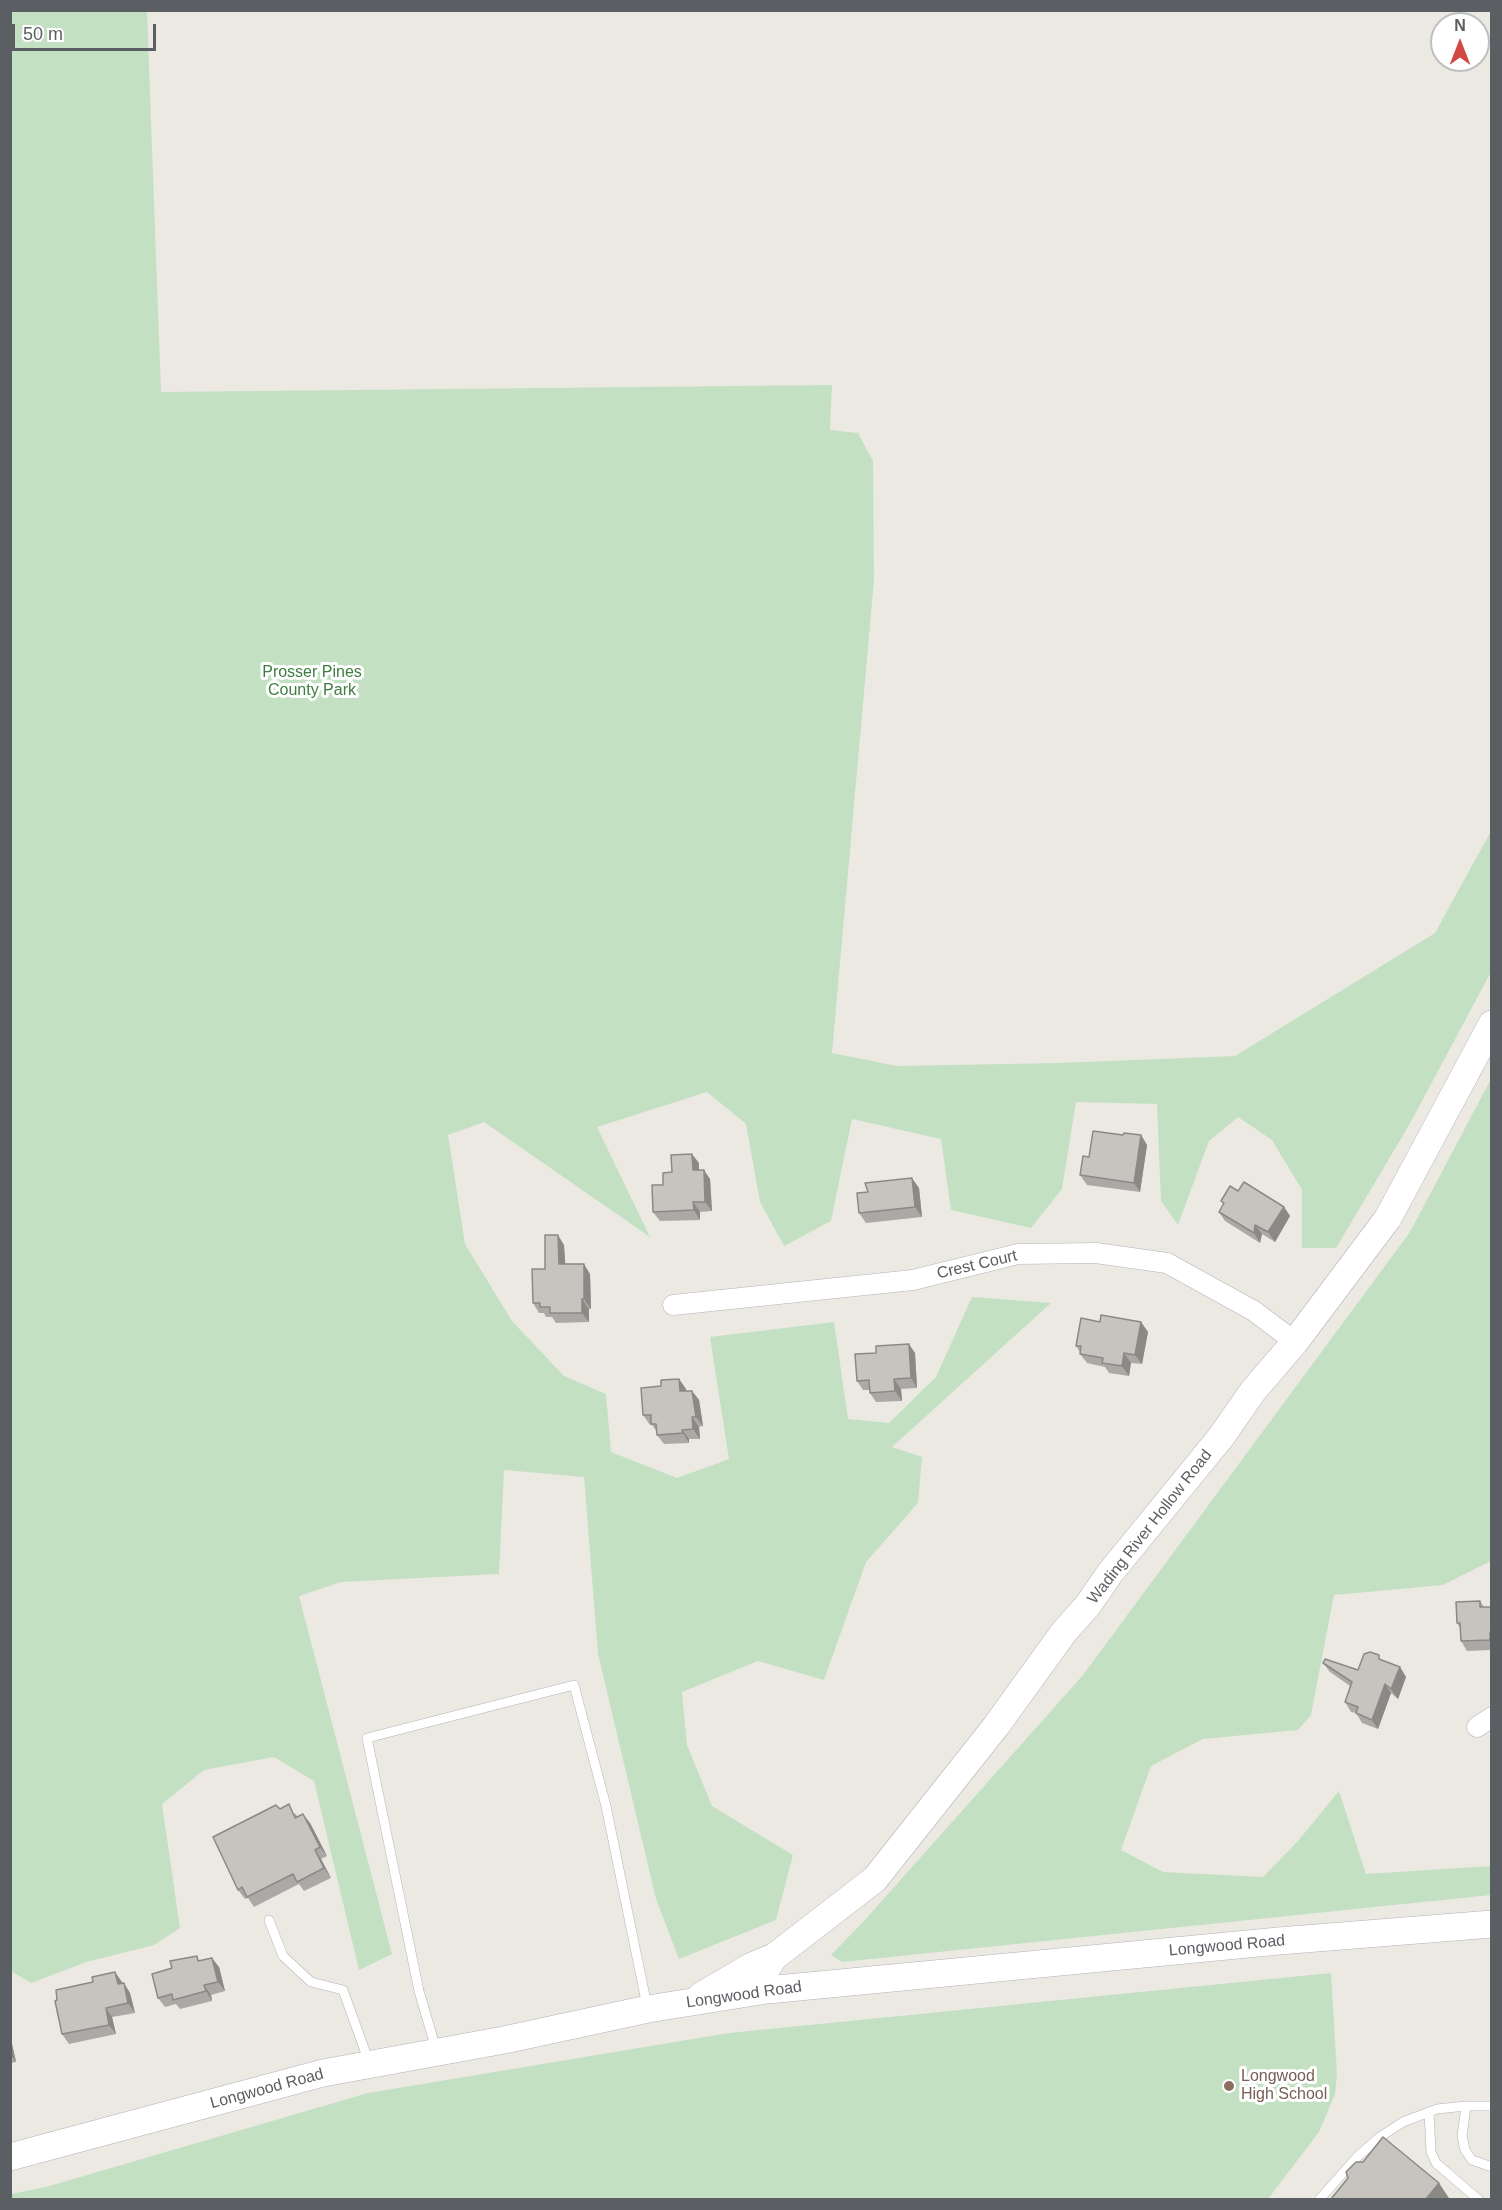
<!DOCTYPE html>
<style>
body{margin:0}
#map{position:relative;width:1502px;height:2210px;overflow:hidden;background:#ece9e3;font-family:Helvetica,sans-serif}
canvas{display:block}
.frame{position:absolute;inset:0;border:12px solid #5b5e62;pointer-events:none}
.north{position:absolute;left:1430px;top:12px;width:60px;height:60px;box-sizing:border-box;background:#fff;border:2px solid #bdbfc0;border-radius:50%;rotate:0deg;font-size:16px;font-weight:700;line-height:24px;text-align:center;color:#5b5e62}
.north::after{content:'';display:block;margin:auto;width:21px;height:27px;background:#d24843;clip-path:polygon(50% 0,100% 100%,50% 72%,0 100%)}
.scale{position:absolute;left:12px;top:24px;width:144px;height:27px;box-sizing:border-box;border:3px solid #5b5e62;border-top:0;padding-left:8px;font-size:18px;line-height:21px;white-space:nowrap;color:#5b5e62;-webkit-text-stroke:4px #fff;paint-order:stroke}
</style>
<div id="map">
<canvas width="1502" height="2210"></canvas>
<div class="frame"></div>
<div class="north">N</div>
<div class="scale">50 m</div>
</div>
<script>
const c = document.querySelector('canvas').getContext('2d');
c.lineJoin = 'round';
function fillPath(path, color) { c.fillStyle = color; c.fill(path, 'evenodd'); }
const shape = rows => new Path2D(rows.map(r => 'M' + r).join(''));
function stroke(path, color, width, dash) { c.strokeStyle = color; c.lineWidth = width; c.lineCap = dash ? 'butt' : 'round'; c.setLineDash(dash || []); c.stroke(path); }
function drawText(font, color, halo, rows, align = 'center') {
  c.font = font + ' Helvetica,sans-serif'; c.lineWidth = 6; c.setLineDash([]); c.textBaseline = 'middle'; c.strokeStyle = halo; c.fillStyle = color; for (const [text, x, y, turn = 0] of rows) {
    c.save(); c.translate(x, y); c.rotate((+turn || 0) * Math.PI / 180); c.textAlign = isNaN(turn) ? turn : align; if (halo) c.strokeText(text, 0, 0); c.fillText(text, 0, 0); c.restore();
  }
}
fillPath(shape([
 [11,10,147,11,161,392,832,385,830,430,858,433,873,461,874,580,832,1053,897,1066,1059,1063,1235,1056,1435,933,1491,831,1491,972,1408,1127,1336,1248,1302,1248,1302,1190,1272,1140,1238,1117,1209,1141,1178,1225,1161,1201,1157,1104,1076,1102,1062,1189,1031,1228,951,1210,941,1139,852,1119,831,1221,784,1246,760,1202,746,1124,707,1092,597,1127,650,1237,484,1122,448,1135,465,1244,512,1321,564,1376,606,1394,611,1452,677,1478,729,1459,710,1337,834,1322,848,1419,889,1423,936,1377,972,1297,1051,1303,892,1447,922,1457,918,1503,866,1562,824,1680,758,1661,682,1692,687,1745,712,1806,793,1855,776,1920,679,1959,656,1899,598,1654,584,1477,504,1470,499,1574,341,1582,299,1596,392,1954,359,1970,314,1781,274,1757,204,1770,162,1804,180,1928,154,1945,86,1962,31,1983,11,1971],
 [1491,1079,1491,1561,1443,1585,1334,1595,1311,1715,1298,1730,1203,1739,1151,1766,1121,1850,1163,1872,1263,1877,1298,1841,1339,1791,1366,1874,1491,1866,1491,1895,842,1962,831,1955,863,1922,1083,1675,1410,1232],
 [1331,1973,1337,2074,1335,2094,1319,2132,1268,2199,11,2199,11,2194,46,2187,368,2093,729,2033]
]), '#c4e0c3');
const lane = shape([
 [269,1920,283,1956,311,1982,343,1990,369,2062],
 [436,2049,419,1991,367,1738,574,1685,606,1806,647,2006],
 [1466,2106,1462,2136,1465,2150,1472,2160,1492,2167],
 [1429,2112,1431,2152,1436,2163,1479,2200],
 [1319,2200,1357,2157,1380,2137,1403,2122,1437,2109,1466,2106,1492,2106]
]);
const street = shape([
 [673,1305,913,1280,1018,1254,1096,1253,1167,1263,1254,1311,1295,1342],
 [1477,1727,1492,1717]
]);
const secondary = shape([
 [767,1990,765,1971,774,1957,875,1879,996,1726,1064,1632,1088,1605,1110,1573,1221,1437,1253,1391,1295,1342,1388,1218,1492,1024],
 [701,1996,752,1966,774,1957],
 [10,2157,323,2073,504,2040,648,2009,767,1990,1279,1941,1492,1924]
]);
stroke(lane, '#b0b3b6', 10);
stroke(street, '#b0b3b6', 21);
stroke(secondary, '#afb2b6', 28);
stroke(lane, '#fff', 9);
stroke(street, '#fff', 20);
stroke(secondary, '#fff', 27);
fillPath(shape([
 [1123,1135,1141,1135,1147,1145,1140,1192,1087,1185,1080,1175,1089,1157],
 [699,1163,699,1170,710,1179,712,1211,700,1212,700,1220,660,1221,653,1212,672,1172],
 [919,1188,922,1217,866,1223,859,1213],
 [1238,1191,1284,1207,1290,1216,1275,1242,1262,1234,1260,1243,1225,1221,1219,1212,1223,1204,1221,1201],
 [564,1245,565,1264,590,1274,591,1309,589,1309,589,1322,556,1323,552,1317,546,1317,544,1313,539,1313,533,1303,545,1269],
 [1100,1322,1141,1322,1148,1332,1142,1364,1131,1363,1129,1376,1109,1373,1105,1367,1087,1363,1080,1354,1080,1352,1076,1346],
 [915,1353,917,1388,901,1389,902,1401,876,1402,870,1393,870,1390,863,1390,857,1381],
 [679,1379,686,1389,686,1391,692,1391,699,1400,703,1426,699,1427,700,1439,689,1439,689,1443,664,1444,657,1435,657,1432,652,1425,650,1425,643,1415,661,1386],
 [1480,1601,1484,1607,1491,1607,1491,1650,1467,1651,1461,1641,1460,1628,1457,1623],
 [1383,1661,1400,1667,1406,1677,1398,1699,1391,1693,1378,1729,1362,1723,1356,1713,1351,1712,1345,1702,1350,1686,1330,1672,1323,1663,1358,1670],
 [280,1809,296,1814,297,1817,310,1823,327,1856,321,1859,331,1878,304,1891,299,1884,254,1907,248,1898,245,1899,238,1890],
 [201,1961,219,1967,225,1991,211,1995,212,2001,180,2009,176,2004,165,2007,158,1998],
 [93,1982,122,1982,130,1993,135,2013,112,2017,116,2034,69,2044,62,2034],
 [10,2035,16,2062,10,2063]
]), '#aba9a5');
fillPath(shape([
 [1141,1135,1147,1145,1140,1192,1134,1183],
 [692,1154,699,1163,699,1180,693,1170],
 [704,1170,710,1179,712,1211,705,1202],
 [912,1178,919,1188,922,1217,915,1207],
 [693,1202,700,1212,700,1220,694,1210],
 [1284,1207,1290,1216,1275,1242,1268,1232],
 [1255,1225,1262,1234,1260,1243,1254,1233],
 [558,1235,564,1245,566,1274,559,1264],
 [584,1264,590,1274,591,1309,584,1299],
 [582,1299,589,1309,589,1322,582,1313],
 [1141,1322,1148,1332,1142,1364,1135,1355],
 [909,1344,915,1353,917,1388,911,1378],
 [1124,1353,1131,1363,1129,1376,1122,1366],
 [679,1379,686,1389,687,1401,680,1391],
 [894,1379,901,1389,902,1401,895,1391],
 [692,1391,699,1400,703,1426,696,1417],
 [692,1417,699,1427,700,1439,693,1429],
 [682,1430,689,1439,689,1443,683,1433],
 [1400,1667,1406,1677,1398,1699,1391,1689],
 [1385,1684,1391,1693,1378,1729,1372,1720],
 [303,1814,310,1823,327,1856,320,1847],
 [315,1850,321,1859,331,1878,324,1868],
 [212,1958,219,1967,225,1991,218,1982],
 [115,1972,122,1982,124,1994,118,1984],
 [124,1983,130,1993,135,2013,128,2003],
 [204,1985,211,1995,212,2001,206,1991],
 [106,2008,112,2017,116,2034,109,2025],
 [10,2035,16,2062,10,2054],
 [1439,2183,1449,2198,1447,2199,1426,2199]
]), '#8b8986');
const building = shape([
 [1093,1131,1123,1135,1124,1133,1141,1135,1134,1183,1080,1175,1083,1156,1089,1157,1093,1131],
 [692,1154,693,1170,704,1170,705,1202,693,1202,694,1210,653,1212,652,1185,663,1185,663,1173,672,1172,671,1155,692,1154],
 [912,1178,915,1207,859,1213,857,1193,868,1192,865,1183,912,1178],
 [1244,1182,1284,1207,1268,1232,1255,1225,1254,1233,1219,1212,1224,1203,1221,1201,1230,1186,1238,1191,1244,1182],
 [545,1235,558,1235,559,1264,584,1264,584,1299,582,1299,582,1313,550,1313,550,1307,540,1307,540,1303,533,1303,532,1269,545,1269,545,1235],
 [1101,1315,1141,1322,1135,1355,1124,1353,1122,1366,1102,1363,1103,1358,1080,1354,1081,1346,1076,1346,1081,1318,1100,1322,1101,1315],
 [909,1344,911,1378,894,1379,895,1391,870,1393,869,1380,857,1381,855,1354,876,1353,876,1346,909,1344],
 [679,1379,680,1391,692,1391,696,1417,692,1417,693,1429,682,1430,683,1433,657,1435,656,1424,651,1424,651,1415,643,1415,641,1388,661,1386,661,1380,679,1379],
 [1480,1601,1480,1607,1491,1607,1491,1632,1490,1632,1490,1640,1461,1641,1460,1623,1457,1623,1456,1602,1480,1601],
 [1370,1652,1379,1655,1379,1659,1400,1667,1391,1689,1385,1684,1372,1720,1356,1713,1358,1707,1345,1702,1352,1682,1323,1663,1325,1659,1358,1670,1364,1654,1370,1652],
 [289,1804,295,1818,303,1814,320,1847,315,1850,324,1868,297,1882,293,1874,247,1897,242,1887,238,1890,213,1837,276,1805,280,1809,289,1804],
 [197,1956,198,1961,212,1958,218,1982,204,1985,206,1991,173,2000,172,1994,158,1998,152,1974,172,1968,170,1961,197,1956],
 [115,1972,118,1984,124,1983,128,2003,106,2008,109,2025,62,2034,55,2001,57,2000,56,1990,93,1982,92,1977,115,1972],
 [1383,2137,1439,2183,1426,2199,1331,2199,1348,2178,1346,2172,1356,2162,1363,2162,1383,2137]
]);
fillPath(building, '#c7c4c0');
stroke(building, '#8b8986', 1.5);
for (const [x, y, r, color] of [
 [1229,2086,6,"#8d6e63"]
]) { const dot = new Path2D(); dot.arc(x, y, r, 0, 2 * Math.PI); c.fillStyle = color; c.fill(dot); stroke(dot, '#fff', 2); }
drawText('16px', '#3f7d40', '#fff', [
 ["Prosser Pines",312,673],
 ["County Park",312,691]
]);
drawText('16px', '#5b5e62', '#fff', [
 ["Crest Court",977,1265,-13],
 ["Wading River Hollow Road",1150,1527,-52],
 ["Longwood Road",1227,1946,-5],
 ["Longwood Road",744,1995,-8],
 ["Longwood Road",267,2089,-15]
]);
drawText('16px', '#785e54', '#fff', [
 ["Longwood",1241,2077],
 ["High School",1241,2095]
], 'left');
</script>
